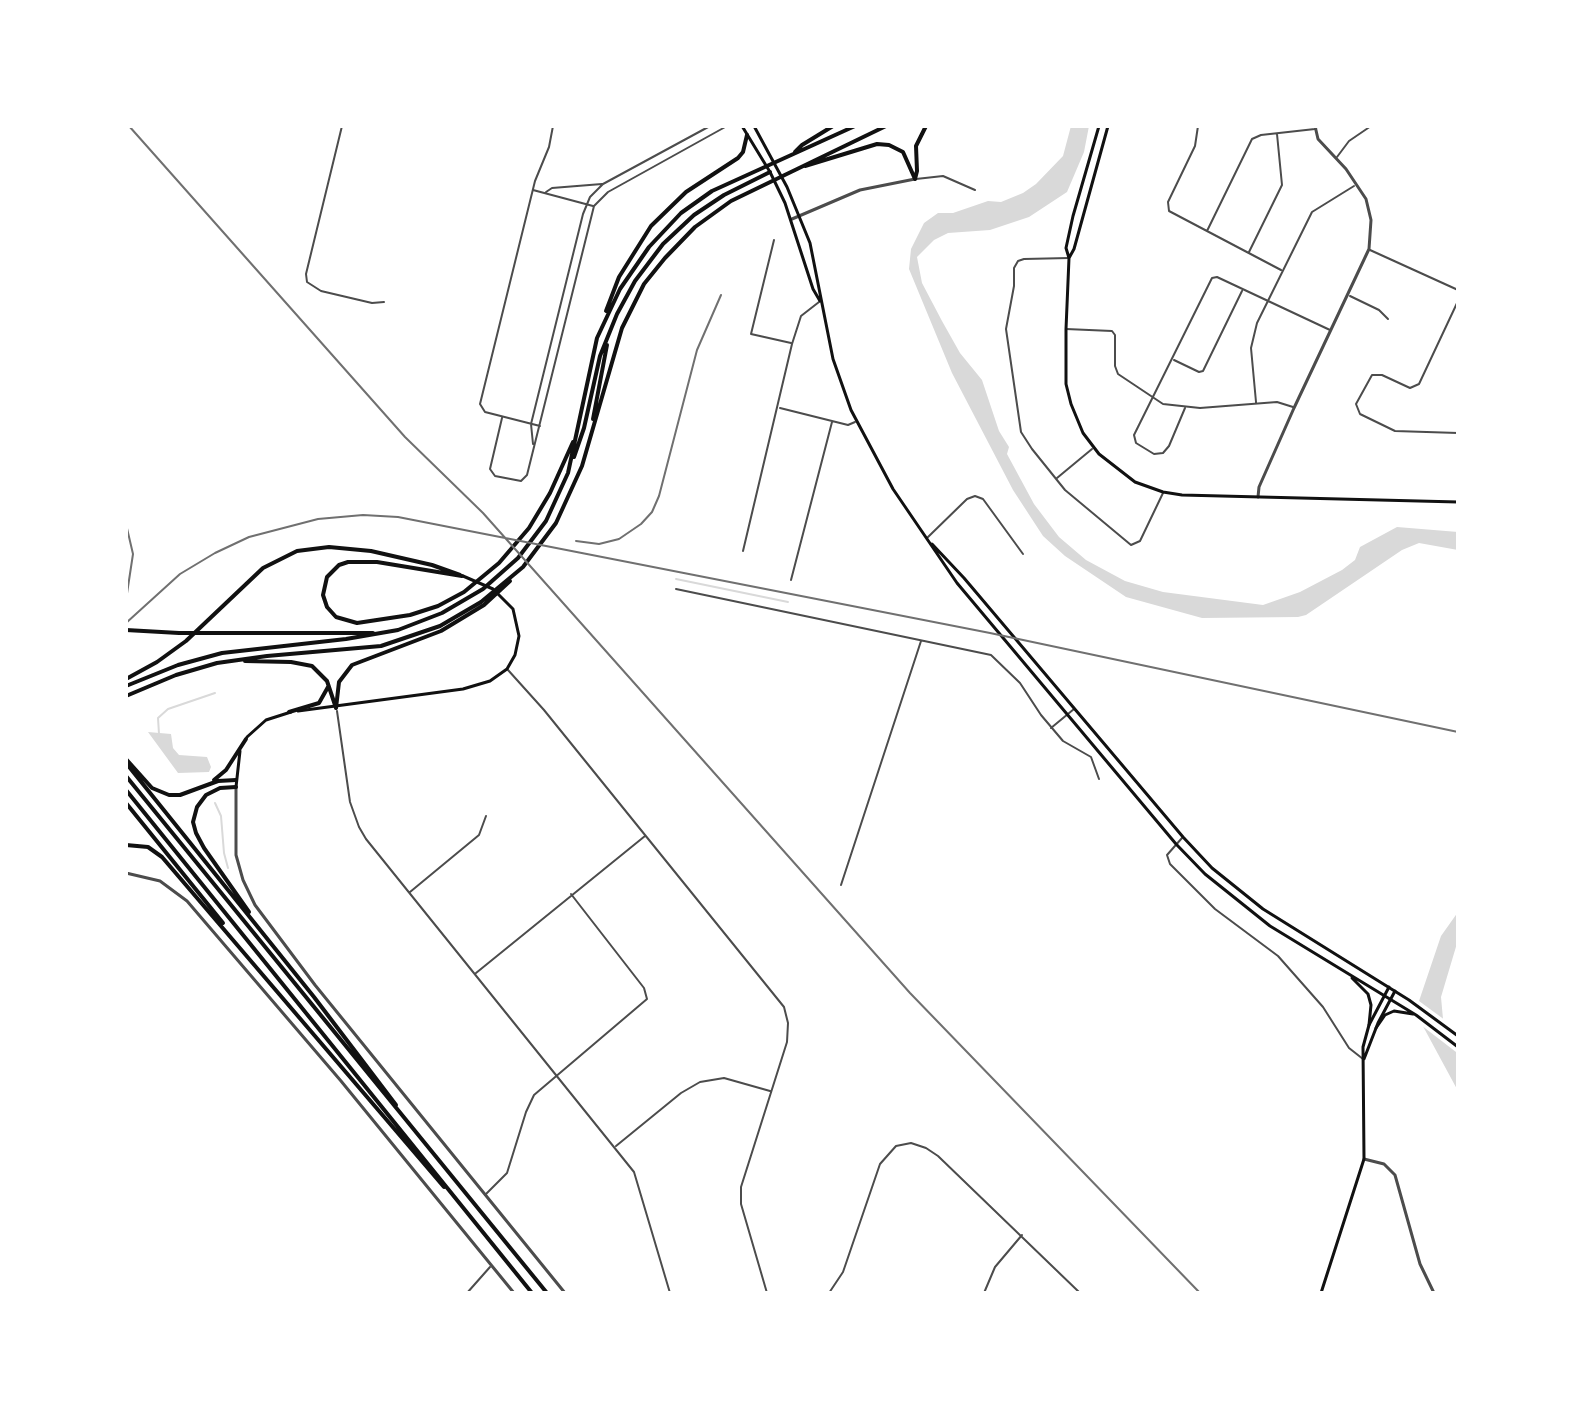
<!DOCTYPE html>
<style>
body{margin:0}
#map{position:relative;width:1584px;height:1419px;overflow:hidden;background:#fff;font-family:"Titillium Web",sans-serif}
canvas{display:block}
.frame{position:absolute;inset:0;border:128px solid #fff;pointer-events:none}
</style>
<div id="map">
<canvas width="1584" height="1419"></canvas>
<div class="frame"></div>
</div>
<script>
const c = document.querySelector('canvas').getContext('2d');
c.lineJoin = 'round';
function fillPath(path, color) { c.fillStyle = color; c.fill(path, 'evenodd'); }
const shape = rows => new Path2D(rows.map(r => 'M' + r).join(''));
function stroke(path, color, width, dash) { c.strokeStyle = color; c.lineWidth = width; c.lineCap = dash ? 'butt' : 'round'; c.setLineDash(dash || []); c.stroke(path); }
fillPath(shape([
 [1071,126,1089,126,1084,152,1067,192,1029,217,990,230,948,233,934,240,917,257,922,283,942,321,960,353,982,380,999,431,1009,447,1007,454,1034,504,1059,537,1086,560,1125,581,1163,592,1263,605,1300,592,1342,570,1355,560,1360,547,1397,527,1458,532,1458,550,1419,543,1402,550,1306,615,1298,617,1202,618,1126,597,1065,556,1043,536,1013,490,952,373,909,269,911,249,924,223,938,213,953,213,988,201,1001,202,1023,193,1036,184,1063,156],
 [148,732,171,734,173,748,179,755,207,757,211,767,209,772,178,773],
 [1458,912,1458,940,1441,997,1443,1019,1458,1053,1458,1091,1418,1017,1419,1001,1441,936]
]), '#d9d9d9');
fillPath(shape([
 [1419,1001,1449,1023,1457,1041,1456,1052,1417,1022]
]), '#fff');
stroke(shape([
 [676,579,788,602],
 [159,734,158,718,168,709,215,693],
 [215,803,221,816,224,853,228,868]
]), '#d9d9d9', 2);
stroke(shape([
 [342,126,306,274,307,282,321,291,372,303,384,302],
 [1198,126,1195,146,1168,202,1169,211,1281,270],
 [1337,157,1349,141,1371,126],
 [916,179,943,176,975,190],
 [533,190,593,206],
 [546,192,552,188,602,184],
 [1207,231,1252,139,1261,135,1315,129,1318,126],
 [774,240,751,334,791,343],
 [1370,250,1458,290],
 [1249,252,1282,185,1277,134],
 [1069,258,1024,259,1018,261,1014,268,1014,286,1006,329,1021,432,1032,449,1065,490,1131,545,1140,541,1163,493],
 [1350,296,1379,310,1388,319],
 [1458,301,1419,384,1410,388,1382,375,1372,375,1356,404,1360,414,1395,431,1458,433],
 [1066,329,1112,331,1115,335,1115,366,1118,374,1163,404,1200,408,1277,402,1293,407],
 [1174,360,1199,372,1203,371,1242,291],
 [1256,402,1251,348,1257,323,1312,212,1354,186],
 [780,408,848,425,855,422],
 [1185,408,1169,446,1163,453,1154,454,1136,443,1134,435,1212,278,1217,277,1330,330],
 [502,418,490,469,495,476,521,481,527,475,594,206,608,192,727,126],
 [540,426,485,412,480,404,535,181,549,147,553,126],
 [533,444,531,424,583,214,590,197,603,184,710,126],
 [1057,478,1092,449],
 [927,538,967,499,975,496,983,499,1023,554],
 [743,551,792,344,801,316,819,302],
 [791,580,832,422],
 [676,589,991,655,1020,683,1041,715,1063,741,1091,757,1099,779],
 [508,670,544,710,784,1007,788,1023,787,1042,741,1187,741,1204,767,1293],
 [337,711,350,802,359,827,366,839,634,1172,670,1293],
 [1051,728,1074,709],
 [1182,838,1167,855,1170,864,1215,909,1278,956,1323,1007,1349,1048,1363,1059],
 [841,885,921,641],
 [410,892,479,835,486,816],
 [476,973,645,836],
 [616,1146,681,1093,700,1082,724,1078,770,1091],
 [485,1195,507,1173,526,1112,534,1095,647,999,644,988,571,894],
 [370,1292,371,1293],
 [467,1293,490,1267],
 [829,1293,843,1272,880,1164,896,1146,911,1143,926,1148,938,1156,1080,1293],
 [984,1293,995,1267,1022,1235]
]), '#4c4c4c', 2);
stroke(shape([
 [792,219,860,190,915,179],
 [1258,497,1259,487,1294,408,1369,249,1371,220,1366,199,1346,169,1318,139,1315,126],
 [236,787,236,855,243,880,255,905,315,985,565,1293],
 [126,873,160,881,187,901,341,1081,514,1293],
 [1364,1159,1384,1164,1395,1175,1420,1264,1434,1293]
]), '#4c4c4c', 3);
stroke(shape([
 [1099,126,1073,216,1066,248,1069,258,1066,329,1066,384,1071,404,1083,433,1099,454,1135,482,1163,492,1182,495,1458,502],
 [1069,258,1074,249,1108,126],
 [298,711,463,689,490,681,507,669,515,655,519,636,513,609,493,589,463,576],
 [247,737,266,720,291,712],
 [236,787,240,751],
 [1364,1059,1378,1023,1395,991],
 [1321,1293,1364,1159,1363,1047,1369,1025,1389,987]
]), '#111', 3);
stroke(shape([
 [742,126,770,172,785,203,813,289,820,301],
 [754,126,787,187,810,243,833,359,851,410,893,489,957,583,1176,844,1205,874,1270,926,1416,1015,1458,1047],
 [932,544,964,578,1183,837,1212,868,1263,909,1409,1000,1458,1036],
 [1352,978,1368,994,1371,1005,1369,1025],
 [1376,1028,1385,1015,1394,1011,1413,1014]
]), '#111', 3);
stroke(shape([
 [795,152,802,145,833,126],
 [805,166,877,144,889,145,903,152,915,179],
 [915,179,917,171,916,146,926,126],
 [606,311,619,277,651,226,686,192,738,158,743,152,747,135],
 [593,419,607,345],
 [574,457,584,428,600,356,617,314,635,281,663,244,694,215,724,195,770,172],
 [462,576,377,562,348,562,339,565,327,577,323,595,327,607,336,617,357,623,410,615,438,606,464,592,499,563,529,528,550,493,573,442],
 [126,630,179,633,373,633],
 [245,661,291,662,312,666,327,681,336,708],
 [126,679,157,662,186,641,263,568,297,551,329,547,371,551,432,565,460,575],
 [126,686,178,665,222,653,346,639,398,630,442,613,483,589,518,558,546,521,568,473,597,338,620,289,649,247,681,213,712,191,855,126],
 [126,696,176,675,217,663,267,656,381,646,440,626,481,602,523,567,556,523,582,466,622,328,644,284,665,258,695,227,731,201,886,126],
 [336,708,339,682,352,665,441,631,484,605,510,581],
 [289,712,319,703,328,687],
 [126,759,152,788,169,795,180,795,218,781,236,780],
 [126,763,314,997,396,1105],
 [126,776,547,1293],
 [214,780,226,770,246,739],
 [236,787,220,788,206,795,197,807,193,822,196,833,204,848,249,912],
 [126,790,532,1293],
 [126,803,223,923],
 [126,845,148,847,162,857,444,1187]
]), '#111', 4);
stroke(shape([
 [129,126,405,437,483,513,910,993,1200,1293],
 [126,524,133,554,126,600],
 [576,541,599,544,619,539,641,524,652,512,659,496,697,350,721,295],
 [126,623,180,574,215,553,249,537,318,519,363,515,398,517,990,633,1458,732]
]), '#707070', 2);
</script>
